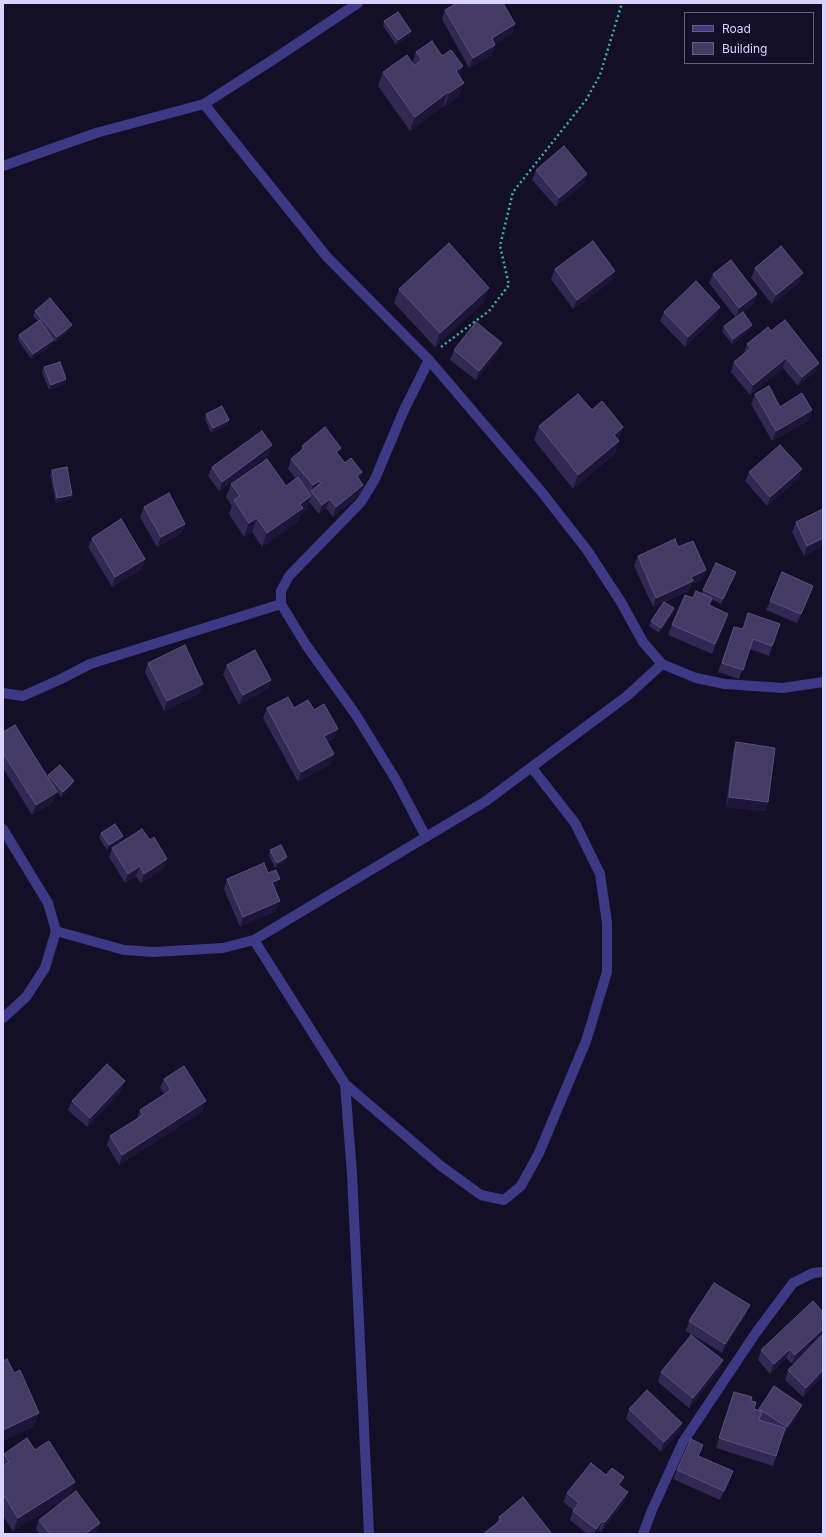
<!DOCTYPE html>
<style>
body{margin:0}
#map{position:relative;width:826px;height:1537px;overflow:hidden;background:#130f26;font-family:Inter,sans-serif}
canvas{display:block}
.frame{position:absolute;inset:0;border:4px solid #d9d4ff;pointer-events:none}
.legend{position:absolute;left:684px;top:12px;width:130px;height:52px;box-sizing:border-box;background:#130f26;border:1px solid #625e7d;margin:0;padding:5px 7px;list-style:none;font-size:12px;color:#d9d4ff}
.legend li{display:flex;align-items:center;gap:8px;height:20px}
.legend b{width:20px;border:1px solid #625e7d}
</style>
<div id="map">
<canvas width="826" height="1537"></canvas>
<div class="frame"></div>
<ul class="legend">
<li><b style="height:5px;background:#3d3a85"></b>Road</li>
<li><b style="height:11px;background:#433a66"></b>Building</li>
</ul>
</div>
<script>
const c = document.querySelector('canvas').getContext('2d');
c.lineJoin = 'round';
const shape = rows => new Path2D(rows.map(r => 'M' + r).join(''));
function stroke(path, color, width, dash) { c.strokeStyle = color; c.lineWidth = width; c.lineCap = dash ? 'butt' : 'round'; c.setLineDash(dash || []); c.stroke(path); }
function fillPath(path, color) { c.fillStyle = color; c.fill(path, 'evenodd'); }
stroke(shape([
 [441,347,489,311,509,285,500,246,513,192,586,100,600,75,622,3]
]), '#2fb8b0', 2.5, [2, 3]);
stroke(shape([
 [204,104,327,257,429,360,540,490,587,550,621,602,643,642,662,664,696,678,725,684,783,688,823,682],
 [3,166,96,133,204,104,274,59,358,3],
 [3,693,23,696,61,679,90,664,281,604],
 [3,829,48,903,56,931,45,968,26,997,3,1018],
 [426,837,396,780,356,715,306,645,281,604,281,591,289,576,361,502,375,479,404,410,429,360],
 [56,931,124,950,154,952,223,948,254,940,486,801,627,696,662,664],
 [254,940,345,1084,352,1174,369,1534],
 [345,1084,441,1166,481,1195,504,1200,521,1186,539,1153,586,1041,607,972,607,923,600,874,575,823,532,768],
 [643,1534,652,1510,683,1442,755,1334,793,1283,813,1273,823,1272]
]), '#3d3a85', 10);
fillPath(shape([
 [456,3,503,3,515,24,512,34,495,44,492,55,469,68,442,19,445,10],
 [384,21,411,31,409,36,396,45,383,26],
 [416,52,442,56,459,76,459,96,444,107,443,106,410,131,378,86,383,72,412,63],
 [536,170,584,183,556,207,532,180],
 [755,268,799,283,772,304,751,278],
 [555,269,612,281,573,309,551,279],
 [713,274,757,294,754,304,740,314,752,325,750,330,732,344,722,331,724,326,736,318,709,283],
 [399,289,484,302,435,347,394,303],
 [35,311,70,330,55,342,53,340,52,345,31,359,18,340,19,335,38,321,33,316],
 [664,312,717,316,685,347,660,321],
 [747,344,819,363,815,372,798,386,783,368,750,395,731,372,734,362,744,354,744,353],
 [454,350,498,352,476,380,450,360],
 [44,367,66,379,65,384,49,390,42,372],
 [755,394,780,407,812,410,809,420,772,441,751,404],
 [206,414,229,420,227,425,211,433,205,419],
 [539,426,623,427,618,440,619,441,614,455,573,489,534,440],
 [272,445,269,455,219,491,208,476,212,467],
 [302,446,339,455,363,485,360,494,333,517,326,508,319,514,309,502,306,510,301,514,298,522,262,547,252,532,244,537,229,514,232,506,226,497,231,484,286,486,296,479,288,469,291,459,300,452],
 [802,469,798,479,767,506,745,481,749,472],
 [52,470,72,495,71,499,56,503,50,475],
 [144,507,185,524,182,533,157,547,140,517],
 [823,509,823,546,804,556,792,532,796,522],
 [92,538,145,559,142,569,112,587,88,547],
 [678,547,702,580,692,584,689,591,665,602,674,608,673,613,659,633,649,626,651,621,663,602,653,607,634,566,638,556],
 [734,577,721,604,711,599,709,606,725,623,712,654,668,635,672,625,693,598,702,594,703,590],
 [810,595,797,623,766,610,770,601],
 [780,624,769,656,750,649,739,679,718,672,734,627,742,629],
 [148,663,200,693,164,711,145,672],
 [227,665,271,680,268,689,239,705,223,675],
 [267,708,294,708,314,710,338,729,334,738,328,742,331,764,298,782,263,718],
 [3,732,48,777,48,775,74,781,72,786,61,797,57,792,53,802,32,815,3,768],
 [736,742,768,802,765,811,726,807,733,752],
 [101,833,123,836,121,841,107,850,99,838],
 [112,848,164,868,141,883,136,876,125,883,109,857],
 [270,850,287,857,285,862,275,868,269,855],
 [268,873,276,888,275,889,276,911,240,927,224,889,227,879],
 [164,1079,203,1111,119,1165,107,1145,110,1136,137,1119,140,1110,164,1094,160,1088],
 [121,1091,87,1127,68,1110,72,1101],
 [813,1301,823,1376,803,1397,785,1380,788,1370,814,1343,792,1364,786,1358,770,1374,758,1360,761,1350],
 [746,1314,722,1353,686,1331,689,1321],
 [723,1360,719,1370,689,1408,658,1382,661,1372],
 [734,1392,751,1401,754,1409,759,1410,759,1409,798,1415,783,1437,783,1436,773,1466,716,1448],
 [629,1409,682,1423,679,1432,661,1452,626,1419],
 [35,1450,70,1496,13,1531,3,1516,3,1456,4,1454],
 [699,1456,729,1480,720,1500,673,1479,677,1470],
 [606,1475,624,1477,621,1487,624,1502,601,1532,599,1530,596,1534,587,1534,570,1520,573,1510,563,1502,567,1493],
 [499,1517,552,1534,496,1524],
 [39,1520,100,1523,96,1532,94,1534,39,1534,36,1529]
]), '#312854');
fillPath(shape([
 [515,24,512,34,488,48,492,38],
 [411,31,409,36,396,45,398,40],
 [495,45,492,55,469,68,473,58],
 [463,66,458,80,456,71],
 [464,83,459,96,444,107,449,93],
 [448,92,443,106,410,131,415,117],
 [587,174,584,183,556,207,559,198],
 [615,271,612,281,573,309,577,300],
 [803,273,799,283,772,304,776,295],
 [489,288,484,302,435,347,440,333],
 [757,294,754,304,736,318,739,308],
 [720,307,717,316,685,347,688,337],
 [72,325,70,330,55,342,57,337],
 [752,325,750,330,732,344,733,339],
 [53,340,52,345,31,359,33,354],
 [502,343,498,352,476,380,479,371],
 [786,358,783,368,750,395,753,385],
 [819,363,815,372,798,386,802,377],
 [66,379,65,384,49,390,51,385],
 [812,410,809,420,772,441,776,431],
 [229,420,227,425,211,433,213,428],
 [623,427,618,441,614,435],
 [619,441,614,455,573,489,578,475],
 [272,445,269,455,219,491,222,482],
 [341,448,338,457,336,452],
 [802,469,798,479,767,506,770,497],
 [362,472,359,481,357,476],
 [319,481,316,490,311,491,310,495,313,485],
 [363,485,360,494,333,517,336,507],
 [72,495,71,499,56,503,57,498],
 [311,496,306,510,301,514,298,522,262,547,267,533,300,504],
 [330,499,326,508,319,514,322,505],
 [257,518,252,532,244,537,249,523],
 [185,524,182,533,157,547,161,537],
 [823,538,823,546,804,556,807,546],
 [145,559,142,569,112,587,115,577],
 [706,570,702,580,692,584,689,591,653,607,656,598,691,577],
 [736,572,734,577,721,604,723,599],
 [813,586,810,595,797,623,801,614],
 [674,608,673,613,659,633,661,628],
 [728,614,725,623,712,654,715,644],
 [271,680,268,689,239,705,243,695],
 [203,684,200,693,164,711,167,701],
 [338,729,334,738,321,746,324,736],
 [334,754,331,764,298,782,301,772],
 [74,781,72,786,61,797,63,792],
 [57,792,53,802,32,815,36,805],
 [729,797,768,802,765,811,726,807],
 [123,836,121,841,107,850,109,845],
 [287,857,285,862,275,868,277,863],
 [167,859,164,868,141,883,144,874],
 [140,866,136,876,125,883,128,874],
 [280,879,276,888,268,892,272,882],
 [280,901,276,911,240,927,243,917],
 [125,1081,121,1091,87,1127,90,1118],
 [206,1101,203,1111,119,1165,122,1155],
 [750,1305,746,1314,722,1353,725,1344],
 [823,1329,823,1335,792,1364,795,1355],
 [790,1349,786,1358,770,1374,774,1364],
 [723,1360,719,1370,689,1408,693,1398],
 [823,1370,823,1376,803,1397,806,1388],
 [802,1405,798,1415,783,1437,787,1427],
 [39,1413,34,1427,3,1441,3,1430],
 [682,1423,679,1432,661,1452,664,1442],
 [624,1477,621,1487,618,1485],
 [75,1482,70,1496,13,1531,18,1518],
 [628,1492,624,1502,601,1532,605,1522],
 [602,1521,599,1530,596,1534,594,1534,596,1529],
 [100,1523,96,1532,94,1534,85,1534]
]), '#1d163a');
const building = shape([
 [457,3,503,3,515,24,492,38,495,45,473,58,445,10,457,3],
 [398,12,411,31,398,40,384,21,398,12],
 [432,41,442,56,451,50,463,66,456,71,464,83,449,93,448,92,415,117,383,72,407,55,414,66,422,60,416,52,432,41],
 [564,146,587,174,559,198,536,170,564,146],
 [593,241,615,271,577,300,555,269,593,241],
 [449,243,489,288,440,333,399,289,449,243],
 [781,246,803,273,776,295,755,268,781,246],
 [731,260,757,294,739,308,713,274,731,260],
 [696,281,720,307,688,337,664,312,696,281],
 [50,298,72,325,57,337,35,311,50,298],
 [743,312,752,325,733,339,724,326,743,312],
 [40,320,53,340,33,354,19,335,40,320],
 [785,320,819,363,802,377,786,358,753,385,734,362,751,348,747,344,768,327,771,331,785,320],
 [476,322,502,343,479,371,454,350,476,322],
 [60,362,66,379,51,385,44,367,60,362],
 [769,386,780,407,802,393,812,410,776,431,755,394,769,386],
 [578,394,592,410,602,401,623,427,614,435,619,441,578,475,539,426,578,394],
 [222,406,229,420,213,428,206,414,222,406],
 [325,427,341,448,336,452,345,463,351,458,362,472,357,476,363,485,336,507,330,499,322,505,311,491,321,483,319,481,313,485,291,459,304,448,302,446,325,427],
 [262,431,272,445,222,482,212,467,262,431],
 [780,445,802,469,770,497,749,472,780,445],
 [267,459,286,486,298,477,311,496,300,504,303,508,267,533,257,518,249,523,234,500,240,496,231,484,267,459],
 [67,467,72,495,57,498,52,470,67,467],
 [169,493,185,524,161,537,144,507,169,493],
 [823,509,823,538,807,546,796,522,823,509],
 [121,519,145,559,115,577,92,538,121,519],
 [675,539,678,547,693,541,706,570,691,577,693,581,656,598,638,556,675,539],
 [716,563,736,572,723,599,703,590,716,563],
 [782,572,813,586,801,614,770,601,782,572],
 [696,591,712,598,709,605,728,614,715,644,672,625,685,595,693,598,696,591],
 [664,602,674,608,661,628,651,621,664,602],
 [748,613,780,624,772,646,753,639,743,670,722,663,734,627,743,629,748,613],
 [185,645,203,684,167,701,148,663,185,645],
 [255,650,271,680,243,695,227,665,255,650],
 [288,697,294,708,308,700,314,710,324,704,338,729,324,736,334,754,301,772,267,708,288,697],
 [15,725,57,792,36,805,3,753,3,732,15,725],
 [736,742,775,748,768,802,729,797,736,742],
 [60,765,74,781,63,792,48,775,60,765],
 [115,824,123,836,109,845,101,833,115,824],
 [142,829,150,840,154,837,167,859,144,874,140,866,128,874,112,848,142,829],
 [281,845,287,857,277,863,270,850,281,845],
 [264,863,268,873,276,870,280,879,272,882,280,901,243,917,227,879,264,863],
 [107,1064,125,1081,90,1118,72,1101,107,1064],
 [184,1066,206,1101,122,1155,110,1136,143,1115,140,1110,171,1090,164,1079,184,1066],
 [714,1283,750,1305,725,1344,689,1321,714,1283],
 [813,1301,823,1312,823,1316,821,1318,823,1319,823,1329,795,1355,790,1349,774,1364,761,1350,813,1301],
 [823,1334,823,1370,806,1388,788,1370,823,1334],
 [691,1335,723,1360,693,1398,661,1372,691,1335],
 [7,1359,14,1373,20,1370,39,1413,3,1430,3,1361,7,1359],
 [774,1386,802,1405,787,1427,759,1409,774,1386],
 [647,1390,682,1423,664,1442,629,1409,647,1390],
 [734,1392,752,1397,751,1401,756,1402,754,1409,762,1411,759,1420,785,1428,776,1456,719,1438,734,1392],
 [27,1438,35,1450,49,1441,75,1482,18,1518,3,1494,3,1466,9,1462,4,1454,27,1438],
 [691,1439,703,1445,698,1456,733,1471,724,1491,677,1470,691,1439],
 [591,1463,606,1475,612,1468,624,1477,618,1485,628,1492,605,1522,602,1521,596,1529,573,1511,579,1503,567,1493,591,1463],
 [76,1491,100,1523,85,1534,50,1534,39,1520,76,1491],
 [523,1497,552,1534,483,1534,501,1520,499,1517,523,1497]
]);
fillPath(building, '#433a66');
stroke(building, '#5a527e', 1);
</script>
